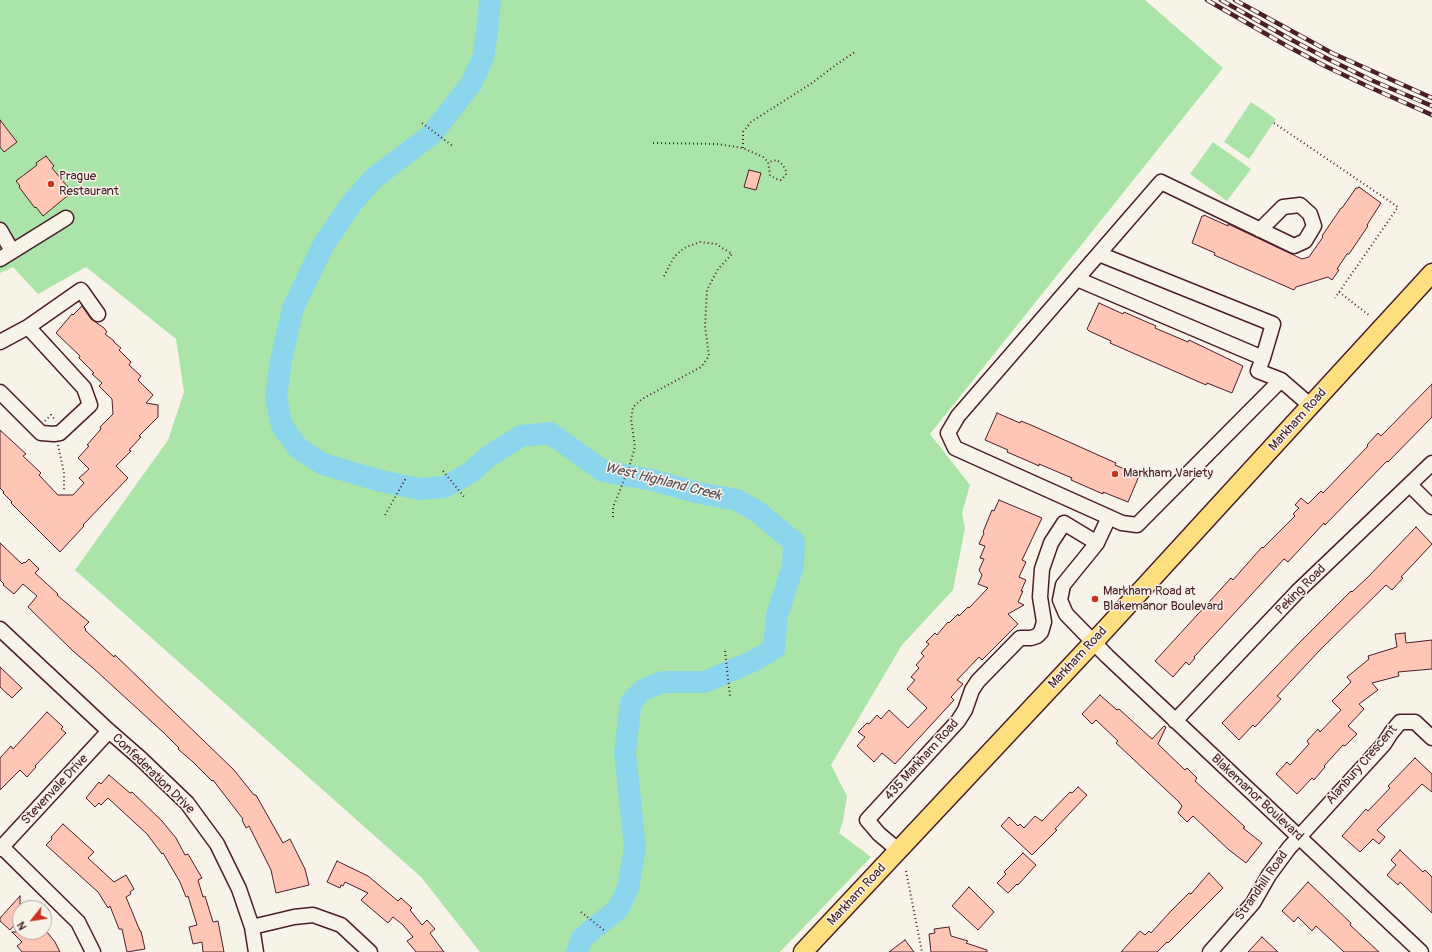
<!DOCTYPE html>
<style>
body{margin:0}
#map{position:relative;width:1432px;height:952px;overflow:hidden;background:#f7f3e8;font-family:Pangolin,sans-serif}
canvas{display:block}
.north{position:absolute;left:12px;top:900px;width:40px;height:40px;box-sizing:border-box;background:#f7f3e8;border:1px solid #b29e9c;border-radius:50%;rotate:240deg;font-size:11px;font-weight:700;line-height:16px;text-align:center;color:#4a1f2b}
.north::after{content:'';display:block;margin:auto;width:14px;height:18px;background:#c8321e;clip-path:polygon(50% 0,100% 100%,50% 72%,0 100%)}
</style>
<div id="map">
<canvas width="1432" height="952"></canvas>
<div class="north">N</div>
</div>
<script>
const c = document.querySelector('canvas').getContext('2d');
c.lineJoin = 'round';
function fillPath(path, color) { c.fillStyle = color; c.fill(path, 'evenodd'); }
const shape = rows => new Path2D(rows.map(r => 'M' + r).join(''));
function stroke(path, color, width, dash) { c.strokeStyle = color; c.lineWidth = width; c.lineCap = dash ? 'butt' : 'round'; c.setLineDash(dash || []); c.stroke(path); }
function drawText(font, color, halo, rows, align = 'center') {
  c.font = font + ' Pangolin,sans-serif'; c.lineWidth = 3; c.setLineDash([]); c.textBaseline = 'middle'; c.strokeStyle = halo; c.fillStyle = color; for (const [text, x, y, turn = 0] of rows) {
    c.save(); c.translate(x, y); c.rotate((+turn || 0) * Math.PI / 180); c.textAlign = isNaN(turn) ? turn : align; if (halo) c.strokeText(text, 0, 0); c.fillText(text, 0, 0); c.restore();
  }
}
fillPath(shape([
 [0,0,1145,0,1223,68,930,434,970,485,962,513,965,528,953,590,902,645,831,765,847,796,843,821,839,833,871,857,780,952,480,952,421,877,75,570,168,440,184,392,176,339,86,267,38,294,13,267,0,273],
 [1251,102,1276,119,1249,159,1224,142],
 [1213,142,1251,169,1227,201,1190,174]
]), '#aae4a9');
stroke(shape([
 [490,0,487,33,483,58,471,84,431,135,374,178,351,204,324,244,293,308,281,360,276,398,282,426,298,448,323,464,377,480,419,489,445,487,470,473,489,456,521,436,550,433,603,471,652,480,699,493,737,500,759,513,794,542,793,566,777,615,774,649,753,661,705,682,663,682,643,690,631,702,625,752,635,848,628,888,618,909,582,938,577,952]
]), '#8cd6ed', 22);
const building = shape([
 [0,120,17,142,4,152,0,147,0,120],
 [46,156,54,166,52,168,72,192,43,216,36,207,35,208,19,187,20,186,16,181,37,165,36,163,46,156],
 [749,170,761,173,756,190,744,187,749,170],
 [1359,187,1381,203,1367,225,1368,226,1349,254,1347,254,1337,269,1339,270,1332,280,1328,277,1296,287,1294,290,1214,255,1215,253,1192,243,1202,216,1204,216,1204,215,1228,226,1228,224,1302,259,1309,257,1323,237,1322,236,1341,208,1342,208,1356,188,1358,188,1359,187],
 [1099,303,1123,314,1124,312,1156,326,1155,328,1188,342,1189,340,1243,366,1232,393,1207,383,1206,385,1110,343,1111,341,1089,331,1087,329,1099,303],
 [82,306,91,319,104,328,107,332,105,334,114,341,114,342,121,348,119,350,131,362,129,365,141,376,138,380,153,395,146,403,158,405,158,417,139,436,141,437,129,450,131,451,116,466,128,478,83,525,84,526,60,552,11,503,12,502,3,493,4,492,0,488,0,430,26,454,23,456,41,473,39,475,58,495,73,495,84,483,79,478,89,469,78,458,89,446,87,445,101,429,100,427,113,414,112,399,99,386,102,383,92,374,94,373,79,358,80,356,56,333,72,314,73,315,82,306],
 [1432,384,1432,417,1388,462,1387,461,1325,525,1324,523,1288,562,1284,559,1194,657,1195,658,1189,665,1186,662,1173,677,1155,661,1231,578,1233,580,1262,547,1263,548,1295,516,1293,514,1299,508,1295,505,1301,498,1308,504,1321,491,1323,493,1368,446,1367,445,1378,433,1381,436,1383,434,1432,384],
 [997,413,1020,423,1021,421,1031,425,1116,463,1115,465,1138,475,1139,476,1128,502,1103,492,1103,494,1071,480,1072,478,1039,464,1039,466,1028,461,1007,452,1008,450,985,440,997,413],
 [999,500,1042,518,1022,560,1026,562,1019,577,1026,580,1021,591,1023,591,1018,602,1024,605,1008,614,1018,624,982,660,979,657,957,680,963,684,951,697,954,700,895,764,882,753,874,762,857,746,865,737,858,732,867,723,869,724,877,715,881,719,889,710,908,728,927,708,907,689,915,680,911,677,919,668,916,665,924,656,921,653,929,644,926,642,935,633,937,635,948,622,949,623,958,614,959,616,968,607,969,608,988,588,978,584,982,575,979,570,984,559,980,558,985,546,979,544,984,533,983,532,992,510,994,511,999,500],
 [1416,527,1432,544,1401,577,1403,578,1392,590,1386,585,1320,650,1277,696,1281,699,1255,727,1253,725,1239,740,1222,723,1301,641,1351,591,1352,592,1368,577,1416,527],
 [0,543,22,564,24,562,25,563,29,559,39,569,35,573,58,594,57,595,89,622,84,627,86,629,85,630,114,657,115,655,234,770,254,795,256,795,283,843,290,839,305,869,309,885,276,893,271,870,249,826,246,828,242,820,243,819,213,780,212,781,193,762,178,749,179,748,164,733,93,668,73,651,28,607,37,596,23,584,14,594,3,585,4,584,0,580,0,543],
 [1405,633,1406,643,1432,640,1432,669,1398,672,1399,676,1372,683,1378,690,1359,704,1364,709,1348,726,1357,734,1345,746,1343,745,1324,766,1325,767,1314,780,1312,778,1297,794,1276,774,1287,762,1290,765,1309,744,1307,741,1318,729,1320,732,1341,710,1332,701,1351,682,1347,677,1369,659,1368,656,1397,647,1395,634,1405,633],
 [0,667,22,688,12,698,0,687,0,667],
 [1100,695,1117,710,1119,709,1152,739,1164,726,1166,727,1158,744,1185,770,1187,768,1197,778,1195,781,1245,827,1243,828,1262,843,1246,863,1229,850,1193,816,1187,822,1178,813,1182,806,1179,802,1116,743,1118,741,1096,720,1092,724,1082,714,1100,695],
 [47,712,60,724,63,727,61,729,66,733,35,766,36,767,27,777,20,770,0,790,0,758,11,746,13,749,47,712],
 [1415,758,1432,774,1432,792,1422,784,1377,830,1385,837,1379,844,1373,839,1360,852,1342,836,1366,809,1368,811,1390,788,1388,786,1415,758],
 [109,775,130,793,132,792,162,821,176,838,185,855,188,854,202,878,198,880,203,897,205,896,213,922,218,921,224,952,203,952,202,942,193,944,189,927,197,925,188,896,186,897,180,882,163,853,162,854,147,834,108,798,101,805,99,803,95,807,86,798,99,782,101,784,109,775],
 [1078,787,1087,795,1055,829,1057,830,1032,855,1001,826,1009,817,1018,826,1020,824,1024,828,1035,816,1042,821,1070,792,1072,793,1078,787],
 [63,824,94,852,88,858,114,882,126,875,134,889,130,892,131,894,126,897,140,931,141,931,145,949,127,952,122,929,119,929,110,906,108,908,98,892,46,845,52,839,51,837,63,824],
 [1400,850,1423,872,1425,870,1432,877,1432,913,1400,882,1398,885,1387,875,1396,865,1391,860,1400,850],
 [1023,853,1036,865,1018,885,1017,884,1008,893,997,883,1006,874,1004,872,1023,853],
 [337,861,368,876,398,901,401,898,412,908,410,910,422,925,427,920,435,929,430,933,444,952,416,952,407,941,413,937,403,925,393,917,388,923,361,900,368,893,345,882,343,886,341,885,340,888,327,882,337,861],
 [1209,873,1223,888,1168,943,1167,942,1157,952,1121,952,1140,931,1145,935,1149,931,1151,933,1170,912,1189,893,1191,894,1209,873],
 [1308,882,1351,923,1350,925,1379,952,1344,952,1316,926,1312,931,1298,917,1294,922,1282,911,1308,882],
 [969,887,994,912,978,930,952,906,969,887],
 [20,896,20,919,10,930,0,921,0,918,20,896],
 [949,927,951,936,968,941,966,943,987,950,987,952,931,952,929,934,935,933,934,929,949,927],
 [12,932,47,932,55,942,60,952,22,952,17,946,22,942,12,932],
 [1262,937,1278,952,1248,952,1262,937],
 [905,940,914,952,889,952,905,940]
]);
fillPath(building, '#ffc5b5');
stroke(building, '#4a1f2b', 1);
const minor = shape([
 [0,230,12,251],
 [1260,230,1283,207,1300,205,1310,214,1314,226,1305,241,1294,246,1161,182,958,416,948,433,955,448,1122,523,1137,525,1281,380],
 [1099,254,1273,324,1263,358],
 [0,259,66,218],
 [1077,279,1263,358,1258,371,1281,380,1311,406],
 [28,327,81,290,98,314],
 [0,342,28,327,84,388,90,405,60,433,54,434,41,433,0,392],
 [1410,485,1432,507],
 [1097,543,1109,517],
 [0,629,109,731,140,758,187,803,217,844,239,889,252,927,256,952],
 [1175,721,1297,592,1432,463],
 [2,847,78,922,93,952],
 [0,849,109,731],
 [898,850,879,834,867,820,958,721,965,710,972,690,978,681,1020,638,1031,638,1037,636,1041,632,1044,622,1040,597,1042,569,1051,543,1064,523,1097,543,1063,585,1060,600,1066,614,1107,656,1421,952],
 [252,927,294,917,313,915,341,925,370,952],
 [1210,952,1253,903,1269,875,1289,848,1384,744,1391,733,1400,722,1415,722,1432,738]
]);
const major = shape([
 [803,952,1103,632,1432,273]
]);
stroke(minor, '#4a1f2b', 17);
stroke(major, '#4a1f2b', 21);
stroke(shape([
 [422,123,454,147],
 [1274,123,1398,207,1335,298],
 [653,143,717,144,743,148,763,157,768,162,770,175,776,179,781,180,786,175,786,171,783,165,777,160,768,162],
 [743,148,743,132,751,122,812,83,837,64,855,52],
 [1339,292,1370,316],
 [45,421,51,415,56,421],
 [58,445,64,473,64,492],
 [443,471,465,498],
 [385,515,406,478],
 [613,517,613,507,629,468,635,447,631,419,633,407,642,399,701,367,709,356,705,326,707,290,718,269,732,254,716,244,700,242,684,248,674,257,663,278],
 [725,651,730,696],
 [906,871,922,952],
 [581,912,605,931]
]), '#4a1f2b', 2, [1, 3]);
stroke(minor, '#f7f3e8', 14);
stroke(major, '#fedf80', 18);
const rail = shape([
 [1207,0,1287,46,1325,66,1367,86,1432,115],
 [1221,0,1290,39,1328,59,1371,80,1432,106],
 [1235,0,1332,53,1432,98]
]);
stroke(rail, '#4a1f2b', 4.5);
stroke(rail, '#f7f3e8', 3, [9]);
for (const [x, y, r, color] of [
 [51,184,4,"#c8321e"],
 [1115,474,4,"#c8321e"],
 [1095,599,4,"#c8321e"]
]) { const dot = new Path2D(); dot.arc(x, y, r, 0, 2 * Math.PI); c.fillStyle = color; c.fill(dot); stroke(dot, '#f7f3e8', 1.5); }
drawText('13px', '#4a1f2b', '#f7f3e8', [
 ["Prague",59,177],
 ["Restaurant",59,192],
 ["Markham Variety",1123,474],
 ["Markham Road at",1103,592],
 ["Blakemanor Boulevard",1103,607]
], 'left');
drawText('13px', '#4a1f2b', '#f7f3e8', [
 ["Markham Road",1298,420,-48],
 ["Peking Road",1301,590,-45],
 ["Markham Road",1078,658,-47],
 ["435 Markham Road",922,760,-48],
 ["Alanbury Crescent",1362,765,-49],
 ["Confederation Drive",153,774,44],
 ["Stevenvale Drive",55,790,-47],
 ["Blakemanor Boulevard",1257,798,43],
 ["Strandhill Road",1262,886,-55],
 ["Markham Road",857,895,-47]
]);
drawText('italic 14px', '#5a4d5c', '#f7f3e8', [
 ["West Highland Creek",663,482,14]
]);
</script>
